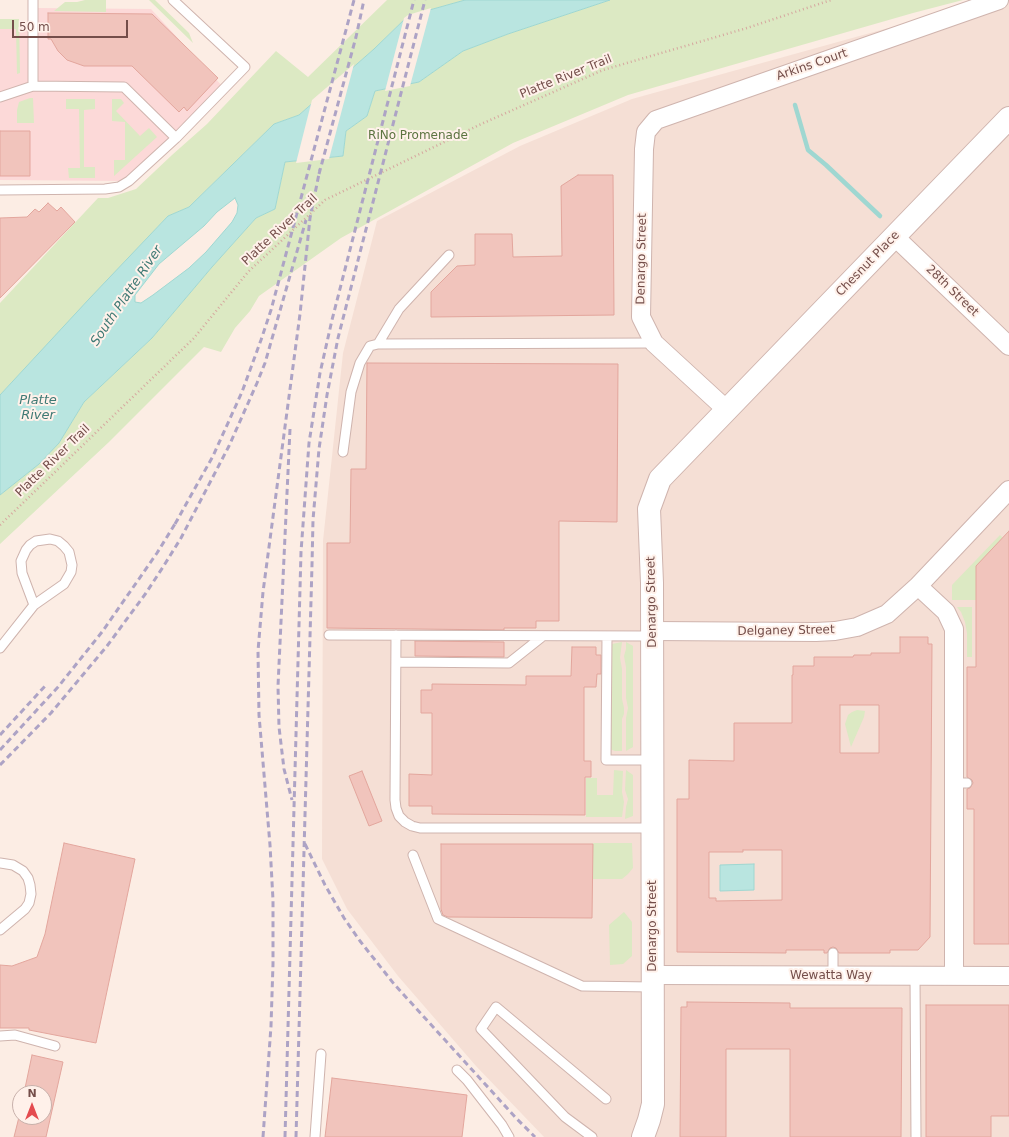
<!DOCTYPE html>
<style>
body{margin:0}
#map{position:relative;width:1009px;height:1137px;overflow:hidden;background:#fcede4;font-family:"DejaVu Sans",sans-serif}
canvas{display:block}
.north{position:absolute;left:12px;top:1085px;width:40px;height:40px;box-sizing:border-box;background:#fff1ea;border:1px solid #c7b0aa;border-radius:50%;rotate:0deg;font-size:11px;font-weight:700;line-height:16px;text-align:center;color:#744e4a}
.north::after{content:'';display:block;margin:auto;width:14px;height:18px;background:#e44b4f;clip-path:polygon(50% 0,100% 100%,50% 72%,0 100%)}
.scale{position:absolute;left:12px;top:20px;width:116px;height:18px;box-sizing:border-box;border:2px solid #744e4a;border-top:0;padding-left:5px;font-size:12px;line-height:14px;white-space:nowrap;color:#744e4a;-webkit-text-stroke:3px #fff1ea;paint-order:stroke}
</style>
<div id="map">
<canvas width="1009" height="1137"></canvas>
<div class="north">N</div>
<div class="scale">50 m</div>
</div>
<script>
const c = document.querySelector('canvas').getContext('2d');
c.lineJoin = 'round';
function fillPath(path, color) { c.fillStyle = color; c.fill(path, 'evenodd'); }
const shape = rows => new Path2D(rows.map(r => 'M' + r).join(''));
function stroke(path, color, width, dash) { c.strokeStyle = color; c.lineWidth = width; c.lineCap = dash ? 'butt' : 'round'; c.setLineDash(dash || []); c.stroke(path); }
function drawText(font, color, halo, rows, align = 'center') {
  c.font = font + ' "DejaVu Sans",sans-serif'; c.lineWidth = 4; c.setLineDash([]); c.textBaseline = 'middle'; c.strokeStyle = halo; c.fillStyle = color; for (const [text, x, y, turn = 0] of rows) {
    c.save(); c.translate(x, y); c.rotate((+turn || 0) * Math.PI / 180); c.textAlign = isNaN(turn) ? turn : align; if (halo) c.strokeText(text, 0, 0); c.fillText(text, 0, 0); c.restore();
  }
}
fillPath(shape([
 [978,0,1009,0,1009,1137,544,1137,476,1066,398,976,347,909,322,859,323,541,343,353,377,221,520,146,632,99,928,17]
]), '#f5dfd5');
fillPath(shape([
 [38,8,151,9,224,88,123,181,0,180,0,26,38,26]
]), '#fcd9d8');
fillPath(shape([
 [85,0,106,0,106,12,54,11,65,2,77,2],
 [149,0,155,0,189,33,193,43],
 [387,0,465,0,408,16,374,49,299,115,274,124,189,207,168,216,0,395,0,303,98,198,108,198,136,189,172,155,207,124,276,51,308,77],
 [610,0,963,0,913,13,628,95,513,143,341,238,259,296,250,311,235,328,221,352,204,347,109,442,0,544,0,495,39,464,59,443,84,402,152,338,212,267,256,218,275,209,285,162,343,156,346,131,367,116,375,91,419,82,463,51,508,34],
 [0,19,19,19,20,73,17,74,16,29,0,29],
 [30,98,33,98,34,123,17,123,17,110,19,102],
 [66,99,95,99,95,109,84,110,84,167,95,167,95,178,69,178,68,168,80,168,79,109,66,109],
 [112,99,121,99,124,103,116,111,140,136,149,128,157,137,114,176,114,160,125,160,125,122,112,121],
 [1000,535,1003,538,976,600,952,600,952,585],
 [957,607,972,607,972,657,967,657,967,633,965,622,961,612],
 [622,642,620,658,622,669,622,699,624,708,624,714,622,719,622,751,615,751,610,749,612,644],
 [626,642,633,646,633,747,626,751,626,718,628,708,626,698,626,667,624,656,626,649],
 [857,710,865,711,864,717,851,747,845,724,848,715,852,712],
 [614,770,623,771,622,792,624,802,622,817,586,817,586,778,597,778,597,795,613,795],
 [626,770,633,775,633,816,625,819,626,807,628,799,625,790],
 [593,843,632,843,633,868,628,874,622,879,593,879],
 [624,912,632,922,632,956,623,964,610,965,609,925]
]), '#dce9c3');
const water = shape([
 [465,0,610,0,508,34,463,51,419,82,375,91,367,116,346,131,343,156,285,162,275,209,256,218,212,267,152,338,84,402,59,443,39,464,0,495,0,395,89,299,168,216,189,207,274,124,299,115,374,49,408,16,465,0],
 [235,198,238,205,237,213,232,222,206,252,189,268,153,295,141,303,135,302,135,295,159,264,204,226,217,212,235,198],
 [754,864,754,890,720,891,720,865,754,864]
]);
fillPath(water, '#b9e5e0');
stroke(water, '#9fd7d1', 1);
fillPath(shape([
 [431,8,410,86,385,91,404,18,408,15],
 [354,64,329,159,296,163,312,100]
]), '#fcede4');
stroke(shape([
 [795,105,808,150,826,165,880,216]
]), '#9fd7d1', 4.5);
const building = shape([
 [48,13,152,14,218,78,187,111,184,107,179,112,132,66,84,66,67,60,58,51,51,39,48,39,48,13],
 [0,131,30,131,30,176,0,176,0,131],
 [578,175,613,175,614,315,431,317,431,292,457,266,475,265,475,234,512,234,513,257,562,256,561,186,578,175],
 [48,203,57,211,61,207,75,222,0,298,0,218,27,217,35,209,39,212,48,203],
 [367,363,618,364,617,522,559,521,559,621,536,621,536,628,504,628,504,630,327,628,327,543,350,543,351,469,366,469,367,363],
 [1009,531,1009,944,974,944,974,809,967,809,967,789,970,788,973,783,972,780,967,777,967,667,976,667,976,566,1009,531],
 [900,637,928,637,928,644,932,644,930,937,918,950,890,950,890,953,839,953,836,948,833,947,830,948,827,953,824,953,824,950,786,950,786,953,677,952,677,799,689,799,689,760,734,761,734,723,792,723,792,675,793,675,793,666,814,666,814,657,853,657,854,655,871,655,871,653,900,653,900,637],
 [840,705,879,705,879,753,840,753,840,705],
 [743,850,782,850,782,900,716,901,716,898,709,898,709,852,743,852,743,850],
 [415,641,504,642,504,657,415,656,415,641],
 [572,647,596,647,596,655,601,655,601,674,597,674,596,687,584,687,584,761,591,761,591,777,585,777,585,815,432,814,432,806,409,806,409,774,432,775,432,713,421,713,421,690,432,690,432,684,526,685,526,676,571,676,572,647],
 [362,771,382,821,369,826,349,776,362,771],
 [64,843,135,859,96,1043,29,1030,29,1028,0,1028,0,965,12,966,37,957,45,934,64,843],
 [441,844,593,844,592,918,448,917,443,915,441,909,441,844],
 [687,1002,790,1003,790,1008,902,1008,901,1137,790,1137,790,1049,726,1049,726,1137,680,1137,681,1007,687,1007,687,1002],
 [926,1005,1009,1005,1009,1116,991,1116,991,1137,926,1137,926,1005],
 [32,1055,63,1062,46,1137,14,1137,19,1117,44,1117,44,1093,24,1093,32,1055],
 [332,1078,467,1095,462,1137,325,1137,332,1078]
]);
fillPath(building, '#f1c4bc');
stroke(building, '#e3a69d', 1);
const service = shape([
 [33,0,33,86],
 [0,97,33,86,124,87,176,138,245,67,173,0],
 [0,190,105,189,119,187,129,181,176,138],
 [378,344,399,309,449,255],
 [343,452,351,392,360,363,370,346,378,344,654,343],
 [329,635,652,636],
 [396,635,395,800,396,808,399,816,405,822,412,826,420,828,652,828],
 [607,636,606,760,652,760],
 [0,648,34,605,64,584,71,572,72,565,69,552,64,546,58,541,50,539,36,541,30,545,26,550,21,561,22,573,34,605],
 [396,662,509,663,543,636],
 [954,783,967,783],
 [413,855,438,919,582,986,653,987],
 [0,863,13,865,23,871,28,878,30,885,31,894,29,903,25,909,0,930],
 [833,976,833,953],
 [915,976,916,1137],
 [0,1036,15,1035,55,1046],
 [457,1070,467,1080,502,1125,509,1137],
 [315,1137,321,1054],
 [592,1137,565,1117,481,1029,496,1007,606,1099]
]);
const minor = shape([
 [895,237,1009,346],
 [728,411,654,343,641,317,644,149,646,132,656,120,999,0],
 [918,586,946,612,954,629,954,976],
 [652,631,816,632,835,631,857,627,887,614,918,586,1009,490],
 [653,975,1009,976]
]);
const tertiary = shape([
 [643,1137,649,1120,653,1104,652,583,649,509,660,479,1009,118]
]);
stroke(service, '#cfb4ae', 11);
stroke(minor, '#cfb4ae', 20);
stroke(tertiary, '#cfb4ae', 24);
stroke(shape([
 [0,525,194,338,248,272,325,200,479,125,603,70,747,28,831,0]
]), '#d6a79f', 2.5, [1, 3]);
stroke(service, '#fff', 9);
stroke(minor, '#fff', 18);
stroke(tertiary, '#fff', 22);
stroke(shape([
 [319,174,356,37,364,0],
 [290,429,278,686,279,727,284,769,292,800],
 [175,524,213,456,242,392,261,340,271,310,354,0],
 [0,735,46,685],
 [0,750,58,687,102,632,157,553,178,519],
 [0,765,51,713,107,646,146,593,163,567,181,538,229,446,257,383,265,363,306,220],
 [305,844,325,885,344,918,360,941,394,984,516,1118,535,1137],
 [263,1137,271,1026,273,964,273,900,270,845,259,715,258,651,263,592,300,314,310,218,320,169],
 [285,1137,301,552,309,443,320,373,332,320,414,0],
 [296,1137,312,565,313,520,319,449,327,395,338,338,425,0]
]), '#ada3c5', 3, [6, 4]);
drawText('12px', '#744e4a', '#fff1ea', [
 ["Arkins Court",812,65,-19],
 ["Platte River Trail",566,77,-22],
 ["Platte River Trail",280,230,-43],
 ["Denargo Street",642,259,-89],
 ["Chesnut Place",868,264,-46],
 ["28th Street",952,291,44],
 ["Platte River Trail",53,461,-44],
 ["Denargo Street",652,602,-91],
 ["Delganey Street",786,631,-1],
 ["Denargo Street",653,926,-90],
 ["Wewatta Way",831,976]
]);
drawText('12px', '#5c7440', '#fff1ea', [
 ["RiNo Promenade",418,136]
]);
drawText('italic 13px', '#3e7974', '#fff1ea', [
 ["South Platte River",127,296,-56],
 ["Platte",38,401],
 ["River",38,416]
]);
</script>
